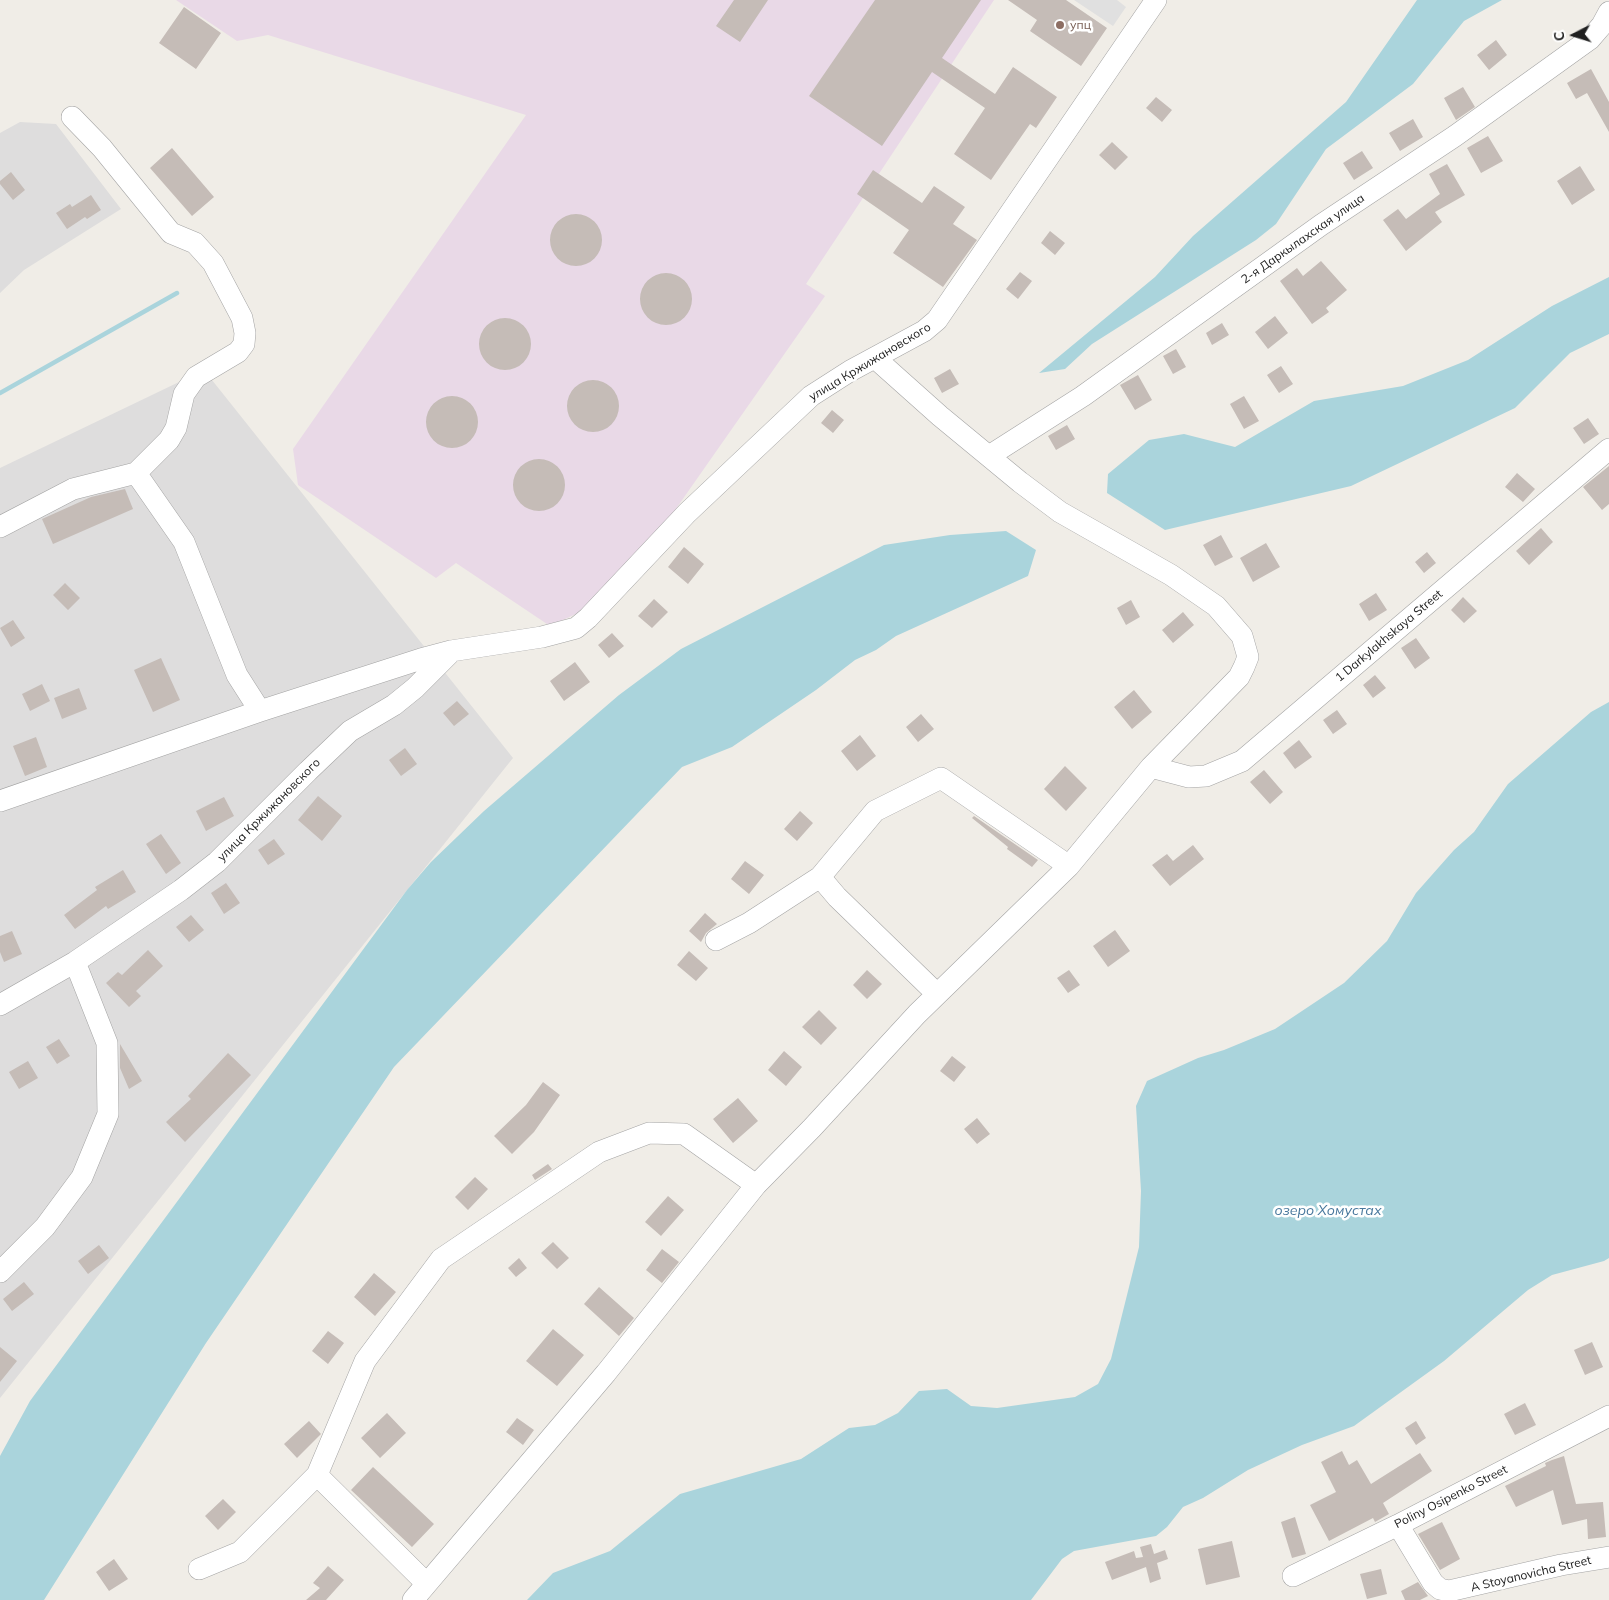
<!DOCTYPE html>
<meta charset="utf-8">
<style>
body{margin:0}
#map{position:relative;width:1609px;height:1600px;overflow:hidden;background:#f0ede7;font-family:Mulish,sans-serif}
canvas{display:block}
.north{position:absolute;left:1549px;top:10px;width:50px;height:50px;-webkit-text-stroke:4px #fff;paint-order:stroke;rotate:265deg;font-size:14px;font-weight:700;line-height:20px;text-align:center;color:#202020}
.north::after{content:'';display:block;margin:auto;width:18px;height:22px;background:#202020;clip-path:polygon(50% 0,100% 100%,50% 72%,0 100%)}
</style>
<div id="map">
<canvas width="1609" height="1600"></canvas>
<div class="north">С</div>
</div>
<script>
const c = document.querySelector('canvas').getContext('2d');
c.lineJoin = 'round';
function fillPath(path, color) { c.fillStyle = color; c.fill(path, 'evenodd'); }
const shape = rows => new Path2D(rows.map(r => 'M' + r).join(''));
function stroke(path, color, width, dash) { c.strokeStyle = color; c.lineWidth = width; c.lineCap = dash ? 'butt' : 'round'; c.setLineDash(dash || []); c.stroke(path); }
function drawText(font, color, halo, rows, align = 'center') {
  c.font = font + ' Mulish,sans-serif'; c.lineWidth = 5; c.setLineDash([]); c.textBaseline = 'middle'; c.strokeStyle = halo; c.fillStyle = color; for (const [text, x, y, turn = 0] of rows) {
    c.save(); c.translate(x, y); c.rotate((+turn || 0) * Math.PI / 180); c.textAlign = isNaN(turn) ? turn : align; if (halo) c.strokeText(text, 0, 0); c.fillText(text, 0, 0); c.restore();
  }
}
fillPath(shape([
 [20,122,56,124,121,209,24,270,0,293,0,133],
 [204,370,513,758,0,1398,0,468]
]), '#dedddd');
fillPath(shape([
 [176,0,994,0,806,284,825,296,666,523,580,612,550,626,456,563,436,578,298,485,293,449,526,115,268,35,237,41]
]), '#e9d9e7');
fillPath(shape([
 [1074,0,1117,0,1126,7,1113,26]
]), '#e0e0e0');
fillPath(shape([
 [1417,0,1502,0,1464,21,1413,84,1326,149,1276,224,1256,240,1092,344,1065,369,1039,373,1155,277,1193,236,1346,102],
 [1609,277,1609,334,1570,353,1515,408,1351,486,1165,530,1107,493,1108,474,1149,440,1184,434,1235,447,1314,401,1403,386,1468,360,1552,306],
 [1006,531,1036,550,1028,576,896,636,876,650,855,660,816,690,732,747,682,767,394,1067,206,1343,44,1600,0,1600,0,1456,30,1401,407,890,431,862,484,811,619,695,681,649,884,545,950,535],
 [1609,702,1609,1258,1604,1261,1552,1275,1528,1290,1444,1361,1354,1426,1302,1445,1248,1470,1203,1498,1183,1507,1167,1527,1156,1536,1074,1551,1062,1559,1031,1600,527,1600,553,1573,610,1551,680,1494,801,1459,849,1428,875,1425,898,1413,919,1391,947,1389,971,1406,997,1408,1075,1397,1098,1384,1111,1359,1139,1247,1141,1191,1136,1106,1147,1081,1198,1058,1224,1050,1275,1029,1344,983,1387,941,1416,893,1454,850,1474,832,1508,784,1591,712]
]), '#aad4dc');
stroke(shape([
 [0,393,177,293]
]), '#aad4dc', 4.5);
fillPath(shape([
 [734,0,768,0,740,42,716,26],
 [875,0,981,0,942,58,995,94,1013,67,1057,97,1036,128,1030,124,991,180,954,154,985,108,932,72,882,146,809,96],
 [1008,0,1066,0,1107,28,1081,66,1030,31,1037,20],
 [184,7,221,33,196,69,159,43],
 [1496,40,1507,55,1489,70,1477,55],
 [1591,69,1609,102,1609,132,1587,93,1576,99,1567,83],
 [1463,87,1475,107,1456,120,1444,98],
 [1156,97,1172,110,1162,122,1146,108],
 [1413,119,1423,137,1400,151,1389,133],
 [1488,136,1503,161,1481,173,1467,148],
 [1112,142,1128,157,1115,170,1099,155],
 [172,148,214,197,192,216,150,168],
 [1362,151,1373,168,1354,180,1343,163],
 [1447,164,1465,195,1435,212,1442,222,1406,251,1383,220,1398,209,1406,219,1440,194,1429,174],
 [1580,166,1595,190,1572,205,1557,181],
 [873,170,922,203,934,186,965,207,953,224,977,240,943,287,893,253,909,230,857,194],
 [11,172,25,190,13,200,0,184,0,181],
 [91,195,101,210,87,219,85,217,67,229,56,213,70,204,72,207],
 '550 240a26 26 0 1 1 52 0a26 26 0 1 1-52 0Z',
 [1050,231,1065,243,1055,255,1041,243],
 [1321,261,1347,290,1326,308,1329,312,1312,324,1280,281,1297,268,1303,276],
 [1020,272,1032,281,1018,299,1006,289],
 '640 299a26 26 0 1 1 52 0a26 26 0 1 1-52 0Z',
 [1275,316,1288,333,1268,349,1255,332],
 '479 344a26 26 0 1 1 52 0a26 26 0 1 1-52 0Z',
 [1222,323,1229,335,1212,345,1206,333],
 [1176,349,1186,367,1173,374,1163,356],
 [1281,366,1293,384,1279,393,1267,375],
 [950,369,959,384,942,393,934,378],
 [1138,375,1152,400,1135,410,1120,385],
 '567 406a26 26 0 1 1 52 0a26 26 0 1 1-52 0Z',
 '426 422a26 26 0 1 1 52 0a26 26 0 1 1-52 0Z',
 [1244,396,1259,421,1244,429,1230,404],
 [832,410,844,420,833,433,821,423],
 [1588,418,1599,434,1584,444,1573,428],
 [1067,425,1075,439,1056,450,1048,436],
 '513 485a26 26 0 1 1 52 0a26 26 0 1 1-52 0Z',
 [1609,466,1609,504,1602,510,1583,487],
 [1517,473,1535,489,1523,502,1505,487],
 [125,489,133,509,53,544,42,519,91,497],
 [1541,528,1553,542,1529,565,1516,551],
 [1221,535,1233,557,1215,566,1203,545],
 [1266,543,1280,567,1253,582,1240,558],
 [684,547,704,564,688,584,668,567],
 [1427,552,1436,563,1424,573,1415,562],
 [65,583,80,598,68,610,53,595],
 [1376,593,1387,610,1369,621,1359,604],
 [1463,597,1477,611,1464,623,1451,610],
 [654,599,668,612,652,628,638,616],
 [1131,600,1140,617,1126,625,1117,608],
 [1183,612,1194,625,1173,643,1162,630],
 [13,620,25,638,11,647,0,628],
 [612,633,624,646,609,658,598,645],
 [1416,638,1430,658,1415,669,1401,648],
 [161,658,180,700,153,712,134,670],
 [575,662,590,682,564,701,550,681],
 [1375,675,1386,688,1373,698,1363,685],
 [42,684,50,701,30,711,22,694],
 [79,688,87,709,62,719,54,698],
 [1134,690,1152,712,1132,729,1114,707],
 [457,701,469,714,454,726,443,713],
 [1337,710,1347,724,1333,734,1323,720],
 [921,714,934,729,918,742,906,727],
 [860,735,876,756,857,771,841,751],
 [36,737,47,767,25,776,13,746],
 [1299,740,1312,757,1295,769,1283,753],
 [405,748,417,764,401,776,389,760],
 [1065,766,1087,788,1066,811,1044,789],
 [1264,770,1283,792,1270,804,1250,782],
 [318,796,342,816,322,841,298,820],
 [224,797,234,816,206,831,196,811],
 [800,811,813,823,797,841,784,829],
 [974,816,1038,860,1032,867,1007,849,1008,847,972,818],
 [161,834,181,863,166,874,146,844],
 [274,839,285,854,268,865,258,850],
 [1193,845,1204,859,1170,886,1152,865,1167,854,1173,861],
 [745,861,764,875,749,894,731,879],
 [123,870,136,892,108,909,106,906,75,929,64,915,97,890,95,887],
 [226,883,240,903,224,914,211,893],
 [705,913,717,924,706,933,701,942,689,931],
 [191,915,204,930,189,942,176,927],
 [1115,930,1130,951,1108,967,1093,946],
 [12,931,22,954,4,962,0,952,0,936],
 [148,950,163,966,136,991,141,996,129,1007,106,983,118,972,122,975],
 [689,951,708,968,696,981,677,965],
 [867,970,882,984,867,999,853,985],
 [1069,970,1080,985,1068,993,1057,978],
 [819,1010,837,1028,821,1045,802,1027],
 [59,1039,70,1056,57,1064,46,1047],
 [120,1044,142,1081,129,1089,120,1068],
 [784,1051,802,1067,786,1086,768,1070],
 [228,1053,251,1075,185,1142,166,1122,191,1099,188,1096],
 [952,1056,966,1067,954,1082,940,1071],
 [28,1061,38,1078,19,1089,9,1072],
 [543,1082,560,1095,534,1132,512,1154,494,1136,526,1105],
 [738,1098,758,1121,733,1143,713,1119],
 [977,1118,990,1134,977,1144,964,1129],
 [548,1164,552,1169,535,1180,532,1175],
 [475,1177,488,1189,468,1210,455,1197],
 [668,1196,684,1210,661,1236,645,1222],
 [553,1242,569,1258,557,1269,541,1253],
 [99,1245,109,1258,88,1274,78,1261],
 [662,1249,679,1262,662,1283,646,1270],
 [519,1258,527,1268,516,1277,508,1268],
 [374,1273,396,1292,375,1316,354,1297],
 [24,1282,34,1294,12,1311,3,1299],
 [599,1287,634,1318,619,1336,584,1304],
 [553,1329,584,1355,557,1386,526,1361],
 [328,1331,344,1343,328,1364,312,1351],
 [1592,1342,1603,1367,1585,1375,1574,1350],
 [0,1347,17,1361,0,1382],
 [1525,1403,1536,1425,1515,1435,1504,1414],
 [387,1413,406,1433,380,1458,361,1438],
 [517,1418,534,1430,523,1445,506,1432],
 [309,1421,321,1434,297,1458,284,1444],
 [1416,1421,1426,1438,1416,1445,1405,1428],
 [1342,1451,1349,1465,1357,1460,1371,1484,1420,1453,1432,1471,1383,1503,1389,1514,1375,1522,1373,1518,1329,1541,1310,1505,1336,1492,1321,1462],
 [1564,1456,1576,1504,1603,1502,1606,1537,1588,1539,1587,1519,1562,1525,1553,1490,1516,1507,1505,1486,1546,1466,1545,1463,1552,1460],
 [373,1467,434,1524,412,1547,351,1490],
 [223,1499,236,1512,218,1530,205,1516],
 [1295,1517,1306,1554,1292,1558,1281,1522],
 [1442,1522,1460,1559,1440,1570,1418,1534],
 [1232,1541,1240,1577,1206,1585,1198,1549],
 [1151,1544,1154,1554,1165,1550,1168,1559,1157,1563,1161,1579,1150,1583,1146,1567,1112,1580,1105,1562,1134,1551,1136,1558,1143,1557,1140,1547],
 [114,1559,128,1579,109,1591,96,1572],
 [328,1566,344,1580,326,1600,306,1600,320,1588,313,1583],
 [1381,1569,1387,1594,1367,1599,1360,1574],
 [1418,1582,1428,1596,1420,1600,1405,1600,1401,1591]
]), '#c5bcb7');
const minor = shape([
 [72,117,102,148,171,233,195,243,213,263,242,318,245,333,244,344,238,352,196,377,184,394,176,428,169,440,136,473],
 [989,456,1083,396,1321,225,1455,136,1590,39,1602,25,1609,12],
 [0,527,73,489,136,473,184,542,237,675,260,711],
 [1151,767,1189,777,1206,776,1242,761,1609,449],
 [0,801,260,711,421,659,451,651,542,637,576,628,588,618,687,513,811,396,850,371,924,331,937,320,1156,0],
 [820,877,837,897,937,994],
 [716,940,749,923,820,877,875,811,941,778,1069,866],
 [0,1005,75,962,181,890,217,862,308,771,350,731,394,705,415,688,451,652],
 [0,1272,45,1227,82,1177,108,1114,107,1043,75,962],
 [317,1475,426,1583],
 [1398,1525,1433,1583,1440,1589,1449,1591,1561,1565,1609,1557],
 [199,1569,240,1552,317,1475,365,1361,441,1259,599,1152,649,1133,684,1134,756,1185],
 [1293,1576,1398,1525,1609,1416],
 [413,1600,606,1373,756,1185,812,1128,917,1014,1069,866,1151,767,1239,677,1244,667,1248,657,1242,636,1216,606,1171,575,1060,512,1020,482,940,416,875,358]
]);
stroke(minor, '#a4a4a4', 22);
stroke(minor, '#fff', 21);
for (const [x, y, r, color] of [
 [1060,25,5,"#8d6e63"]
]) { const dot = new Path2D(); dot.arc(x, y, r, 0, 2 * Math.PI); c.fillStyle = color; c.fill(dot); stroke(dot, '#fff', 2); }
drawText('12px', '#785e54', '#fff', [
 ["упц",1070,25]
], 'left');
drawText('12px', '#202020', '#fff', [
 ["2-я Даркылахская улица",1303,239,-35],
 ["улица Кржижановского",870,362,-31],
 ["1 Darkylakhskaya Street",1389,636,-40],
 ["улица Кржижановского",269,810,-45],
 ["Poliny Osipenko Street",1451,1497,-27],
 ["A Stoyanovicha Street",1531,1574,-13]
]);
drawText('italic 14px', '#49789d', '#fff', [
 ["озеро Хомустах",1328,1211]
]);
</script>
